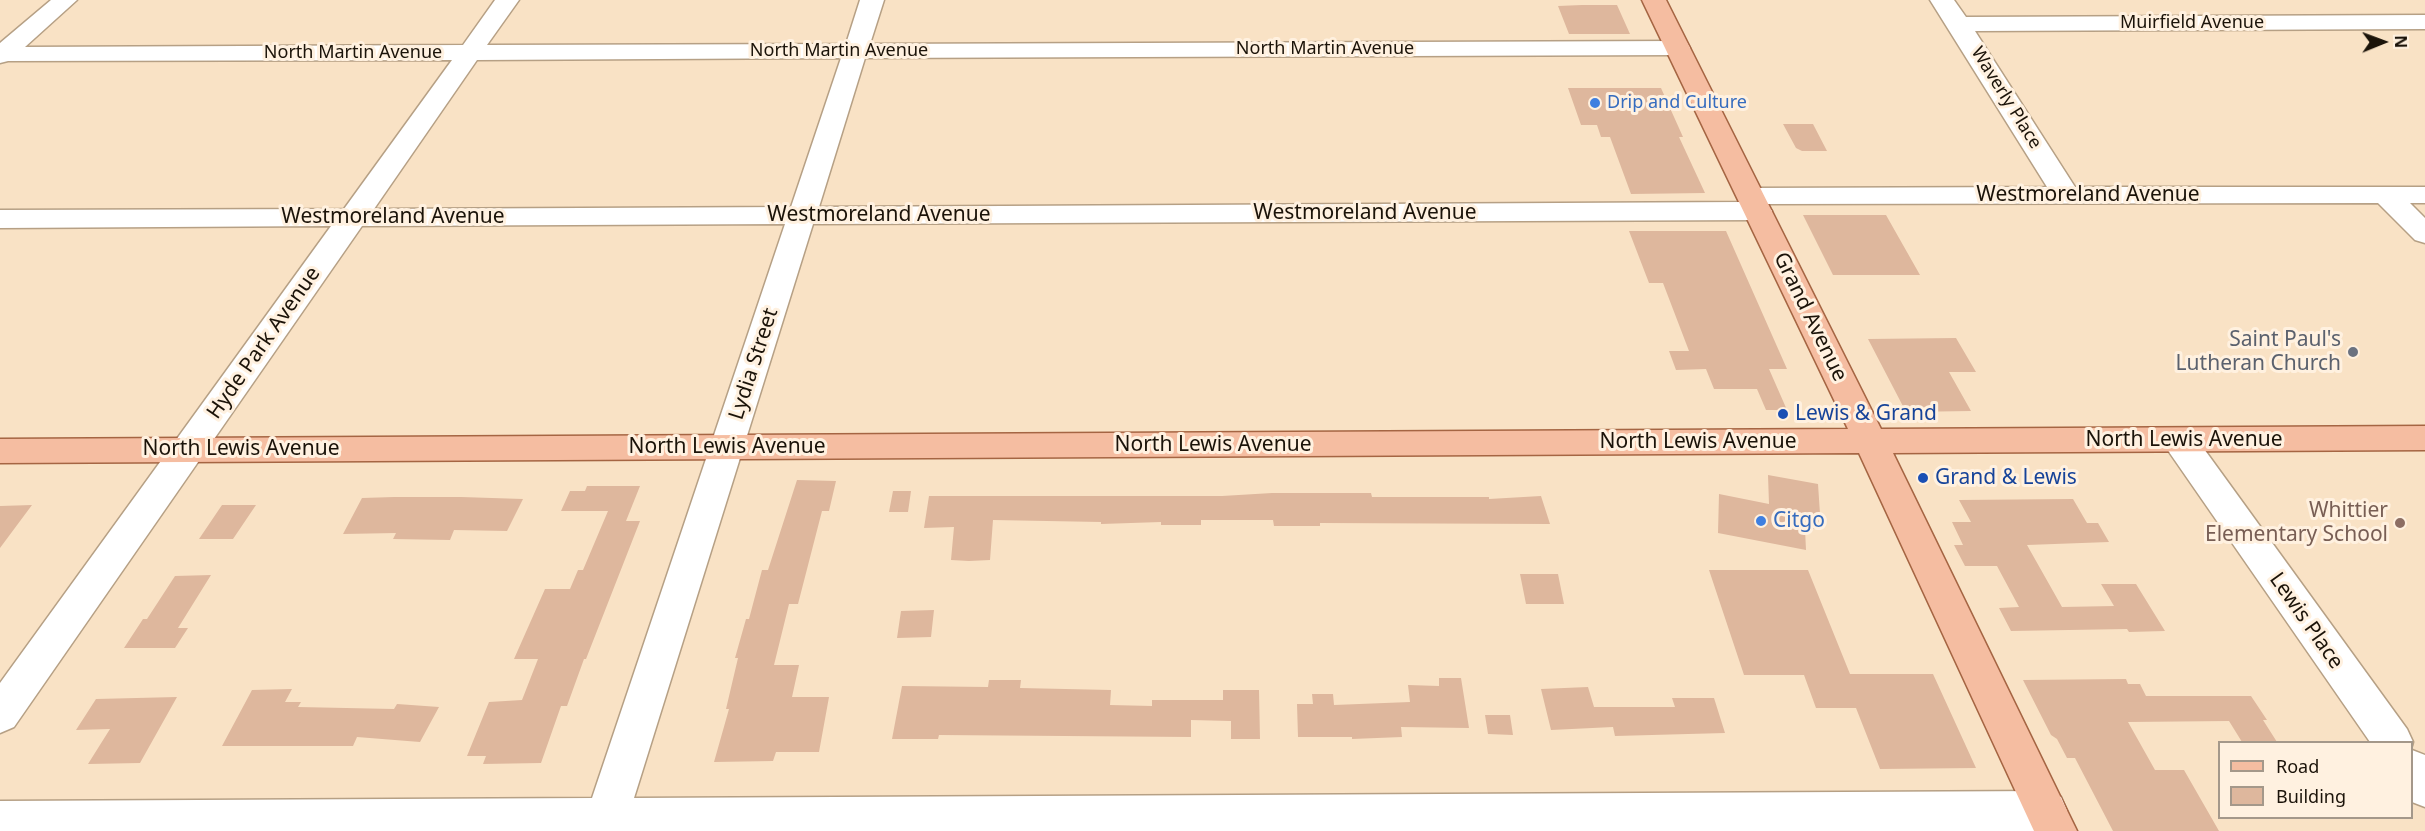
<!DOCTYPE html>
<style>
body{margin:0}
#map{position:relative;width:2425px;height:831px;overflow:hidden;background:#f9e2c5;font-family:"Noto Sans",sans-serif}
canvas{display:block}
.legend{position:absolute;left:2218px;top:741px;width:195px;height:78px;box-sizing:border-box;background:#fff1e0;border:2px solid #a4988a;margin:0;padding:8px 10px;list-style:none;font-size:18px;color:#1b1309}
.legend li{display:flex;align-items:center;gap:12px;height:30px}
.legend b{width:30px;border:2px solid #a4988a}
.north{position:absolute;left:2353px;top:12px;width:60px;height:60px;-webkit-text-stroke:4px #fff1e0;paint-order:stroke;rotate:89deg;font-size:16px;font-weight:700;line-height:24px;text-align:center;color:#1b1309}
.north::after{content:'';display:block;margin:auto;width:21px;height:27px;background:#1b1309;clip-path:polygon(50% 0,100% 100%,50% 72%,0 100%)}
</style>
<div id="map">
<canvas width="2425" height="831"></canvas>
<ul class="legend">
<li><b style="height:8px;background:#f5bda1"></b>Road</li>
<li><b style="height:16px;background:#deb79d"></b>Building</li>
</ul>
<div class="north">N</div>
</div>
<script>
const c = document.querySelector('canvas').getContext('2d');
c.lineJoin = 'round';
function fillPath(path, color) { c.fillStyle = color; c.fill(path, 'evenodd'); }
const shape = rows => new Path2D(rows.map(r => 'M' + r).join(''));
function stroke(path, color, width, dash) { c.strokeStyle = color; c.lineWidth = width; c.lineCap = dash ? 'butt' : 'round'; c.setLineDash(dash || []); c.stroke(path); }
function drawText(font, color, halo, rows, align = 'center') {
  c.font = font + ' "Noto Sans",sans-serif'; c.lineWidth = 6; c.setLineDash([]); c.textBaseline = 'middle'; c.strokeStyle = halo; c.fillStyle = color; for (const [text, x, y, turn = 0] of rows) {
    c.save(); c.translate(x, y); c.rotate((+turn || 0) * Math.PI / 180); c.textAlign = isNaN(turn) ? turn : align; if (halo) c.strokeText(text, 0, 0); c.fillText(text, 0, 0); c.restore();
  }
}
fillPath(shape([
 [1582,5,1617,5,1630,34,1569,34,1558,6],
 [1568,88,1661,88,1683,137,1679,137,1705,193,1631,194,1610,137,1601,137,1597,125,1581,125],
 [1783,124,1813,124,1827,151,1802,151,1796,148],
 [1803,215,1886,215,1920,275,1833,275],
 [1629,231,1726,231,1787,369,1769,369,1787,410,1766,410,1757,389,1714,389,1706,369,1676,370,1669,351,1689,351,1663,283,1649,283],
 [1956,338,1976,372,1949,372,1971,411,1906,412,1868,339],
 [1768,475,1818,484,1821,529,1805,529,1806,550,1718,533,1719,494,1769,504],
 [797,480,836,481,829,511,822,511,798,604,789,604,774,665,799,665,792,697,829,697,819,752,776,752,773,761,714,762,729,709,726,709,738,658,735,658,746,619,749,619,762,570,768,570],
 [587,486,640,486,626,521,640,521,586,659,584,659,567,706,561,706,541,763,483,764,486,756,467,756,489,702,522,700,538,659,514,659,545,589,570,589,578,570,583,570,608,511,561,511,570,491,585,491],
 [893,491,911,491,908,512,889,512],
 [1272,493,1371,493,1372,497,1489,497,1489,499,1541,496,1550,524,1320,523,1320,526,1274,526,1273,520,1201,520,1201,525,1161,525,1161,522,1101,524,1101,522,993,520,990,560,969,561,951,560,954,527,924,528,929,496,1222,496],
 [394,497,461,497,523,499,507,531,454,530,450,540,393,539,396,533,343,534,362,498],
 [2073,499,2087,523,2098,523,2109,542,2027,545,2062,607,2114,606,2101,584,2136,584,2165,631,2129,632,2127,629,2011,631,1999,608,2019,607,1997,566,1965,566,1954,545,1963,545,1952,522,1971,522,1959,500],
 [32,505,0,548,0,506],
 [222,505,256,505,233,539,199,539],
 [1709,570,1808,570,1850,674,1933,674,1976,768,1880,769,1856,708,1816,708,1804,675,1744,675],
 [1520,574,1558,574,1564,604,1526,604],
 [211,575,178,628,188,628,175,648,124,648,143,619,147,619,175,576],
 [934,610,931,637,897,638,901,611],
 [1439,678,1461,678,1469,728,1401,727,1402,737,1352,739,1352,737,1298,737,1297,704,1313,704,1312,694,1333,694,1334,705,1410,702,1408,685,1439,686],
 [2126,679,2128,684,2140,684,2146,696,2251,696,2267,720,2263,720,2277,742,2242,742,2229,721,2128,722,2155,770,2184,770,2219,831,2113,831,2075,758,2067,758,2057,739,2051,735,2023,680],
 [989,680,1021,680,1020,688,1111,690,1110,705,1152,706,1152,700,1223,700,1223,690,1259,690,1260,739,1231,739,1231,721,1191,720,1191,737,939,735,938,739,892,739,902,686,988,687],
 [1588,687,1594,707,1675,707,1672,698,1714,698,1725,733,1615,736,1613,727,1551,730,1541,689],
 [292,689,285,702,301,702,298,707,394,709,397,704,439,707,420,742,357,737,353,746,222,746,252,690],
 [177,697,140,763,88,764,110,729,76,730,96,699],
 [1485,715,1510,715,1513,735,1488,734]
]), '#deb79d');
const minor = shape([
 [51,0,77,0,25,47,463,45,495,0,519,0,487,45,846,44,860,0,884,0,870,44,1678,41,1687,43,1690,48,1687,53,1678,55,865,58,819,207,1743,202,1737,196,1741,190,1751,188,2047,187,1930,0,1954,0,1966,17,2425,15,2425,29,1975,31,2075,187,2425,187,2425,203,2410,203,2425,218,2425,243,2415,240,2378,203,1766,204,1772,211,1768,217,1758,220,813,224,634,798,2046,791,2061,797,2067,811,2061,825,2046,831,0,831,0,801,592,798,785,224,362,226,14,727,0,733,0,683,331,226,0,228,0,210,344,209,452,60,8,61,0,63,0,43,51,0],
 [841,58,791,207,374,209,477,60,841,58],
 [2179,428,2191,431,2407,729,2413,742,2412,746,2412,742,2370,742,2167,449,2162,440,2167,431,2179,428],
 [2412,750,2425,755,2425,807,2412,802,2412,750]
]);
const major = shape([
 [1642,0,1666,0,1881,429,2425,426,2425,450,1893,453,2077,831,2034,831,1859,453,0,463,0,439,1848,429,1642,0]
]);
stroke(minor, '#b6a085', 3);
stroke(major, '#a56543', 3);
fillPath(minor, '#fff');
fillPath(major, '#f5bda1');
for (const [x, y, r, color] of [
 [1595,103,6,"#3f7fe0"],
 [2353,352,6,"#6b7280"],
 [1783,414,6,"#1a4fb4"],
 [1923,478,6,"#1a4fb4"],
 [1761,521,6,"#3f7fe0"],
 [2400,523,6,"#8d6e63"]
]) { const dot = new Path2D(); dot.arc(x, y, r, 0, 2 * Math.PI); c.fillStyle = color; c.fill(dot); stroke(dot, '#fff1e0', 2); }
drawText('18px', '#1b1309', '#fff1e0', [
 ["Muirfield Avenue",2192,23],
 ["North Martin Avenue",1325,49],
 ["North Martin Avenue",839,51],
 ["North Martin Avenue",353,53],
 ["Waverly Place",2006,98,58]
]);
drawText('18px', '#366cbe', '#fff1e0', [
 ["Drip and Culture",1607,103]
], 'left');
drawText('21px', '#1b1309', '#fff1e0', [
 ["Westmoreland Avenue",2088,195],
 ["Westmoreland Avenue",1365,213],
 ["Westmoreland Avenue",879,215],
 ["Westmoreland Avenue",393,217],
 ["Grand Avenue",1810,317,64],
 ["Hyde Park Avenue",264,343,-55],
 ["Lydia Street",754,364,-72],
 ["North Lewis Avenue",2184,440],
 ["North Lewis Avenue",1698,442],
 ["North Lewis Avenue",1213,445],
 ["North Lewis Avenue",727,447],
 ["North Lewis Avenue",241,449],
 ["Lewis Place",2306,621,55]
]);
drawText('21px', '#5b616d', '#fff1e0', [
 ["Saint Paul's",2341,340],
 ["Lutheran Church",2341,364]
], 'right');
drawText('21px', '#164399', '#fff1e0', [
 ["Lewis & Grand",1795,414],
 ["Grand & Lewis",1935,478]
], 'left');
drawText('21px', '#785e54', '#fff1e0', [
 ["Whittier",2388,511],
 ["Elementary School",2388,535]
], 'right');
drawText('21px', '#366cbe', '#fff1e0', [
 ["Citgo",1773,521]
], 'left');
</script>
